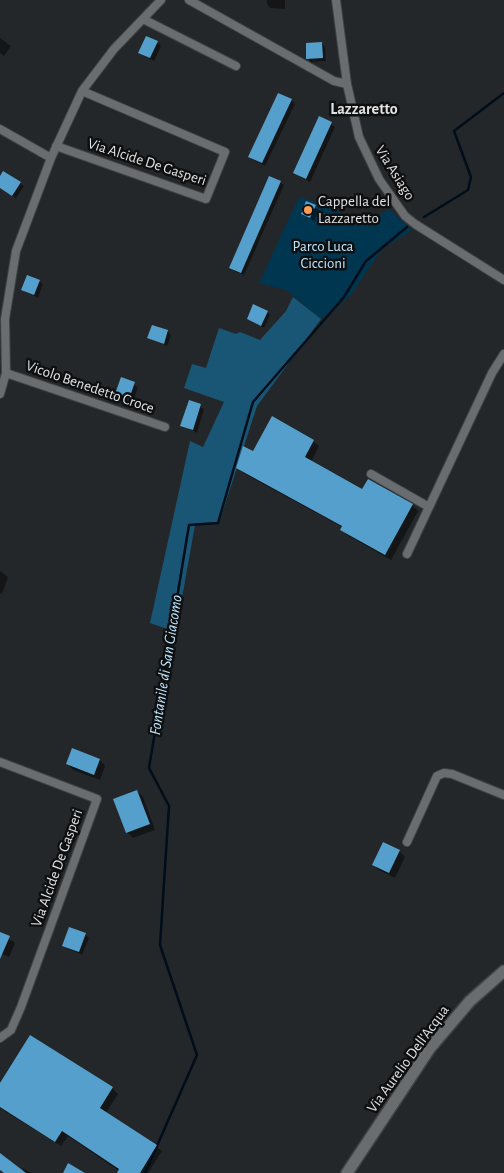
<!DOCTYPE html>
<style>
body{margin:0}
canvas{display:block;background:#242729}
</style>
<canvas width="504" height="1173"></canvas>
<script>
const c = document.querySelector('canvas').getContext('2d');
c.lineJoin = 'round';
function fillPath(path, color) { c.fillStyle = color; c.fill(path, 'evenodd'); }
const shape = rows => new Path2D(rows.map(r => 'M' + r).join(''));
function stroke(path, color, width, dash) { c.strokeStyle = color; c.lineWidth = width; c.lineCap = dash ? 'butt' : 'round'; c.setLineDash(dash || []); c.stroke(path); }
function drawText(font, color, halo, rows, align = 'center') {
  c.font = font + ' "Alegreya Sans",sans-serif'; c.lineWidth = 5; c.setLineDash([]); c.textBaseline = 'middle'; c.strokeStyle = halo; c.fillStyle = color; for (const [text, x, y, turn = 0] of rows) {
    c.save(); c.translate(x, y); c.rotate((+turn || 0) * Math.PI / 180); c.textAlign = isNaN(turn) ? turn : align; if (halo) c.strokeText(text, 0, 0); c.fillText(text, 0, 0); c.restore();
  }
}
fillPath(shape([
 [301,197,368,223,389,209,412,230,382,249,350,296,321,319,286,290,259,283,297,201]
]), '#00364f');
fillPath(shape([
 [293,297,321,319,257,406,219,523,195,525,176,632,150,623,190,441,203,447,224,402,184,388,192,364,206,368,219,328,236,334,240,332,260,340,286,311]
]), '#195574');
fillPath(shape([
 [267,0,285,0,285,9,270,8,267,4],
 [0,38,11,46,4,56,0,53],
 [157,42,161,46,154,61,139,53],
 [322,43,325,47,326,61,311,62,308,59],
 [291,100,295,104,265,166,253,160,249,157],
 [320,117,335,127,310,182,294,173],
 [0,179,20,183,24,186,16,198,0,188],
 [280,182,284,185,244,275,234,271,230,267],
 [307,203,319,210,314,221,302,214],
 [39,281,43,284,38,298,22,290],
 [267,312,270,315,264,328,248,319],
 [167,331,171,335,167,346,149,338],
 [121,378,138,387,133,402,116,394],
 [189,402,204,409,197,433,182,425],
 [313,441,319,446,311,462,363,491,368,481,412,505,418,511,391,560,347,535,341,529,342,527,243,473,237,468,253,453],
 [0,571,8,577,2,594,0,593],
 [73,750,100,760,105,766,100,780,73,770,68,764],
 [137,791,143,797,155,830,133,838,127,832],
 [399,851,405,857,395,878,379,870,373,865],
 [0,933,15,943,9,957,0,953],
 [85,935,89,938,82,955,63,946],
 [0,1086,112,1088,118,1094,106,1113,162,1151,148,1173,118,1173,119,1171,68,1136,61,1146,0,1108],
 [0,1155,22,1171,23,1168,31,1173,5,1173,0,1170]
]), '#0007');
stroke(shape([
 [424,217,468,190,471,177,454,131,504,93],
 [145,1173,197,1055,160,945,169,806,149,768,189,525,218,523,253,402,344,297,366,261,407,227]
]), '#000d1a', 2.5);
fillPath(shape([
 [146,36,158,41,150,58,138,53],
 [322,42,323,58,306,59,306,43],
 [278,93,292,99,262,163,248,157],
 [319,116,332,122,306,179,293,173],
 [3,171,21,182,12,196,0,188,0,176],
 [269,176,281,181,241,273,229,268],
 [306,201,316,205,310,218,301,214],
 [27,275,40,280,34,295,21,290],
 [253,304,268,311,261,326,247,319],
 [152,325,168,330,164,344,147,338],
 [121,377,135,382,129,399,115,394],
 [189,400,201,404,193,430,180,426],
 [272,416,314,440,305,457,362,489,368,479,413,504,385,555,340,530,342,526,236,468,243,446,253,451],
 [72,748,100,759,94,775,66,764],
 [137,790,150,824,126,833,113,799],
 [383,842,400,850,389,873,372,865],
 [69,927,86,933,79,952,62,946],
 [0,932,10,936,0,959],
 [30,1035,113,1087,100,1108,157,1145,140,1173,117,1173,119,1169,62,1131,55,1142,0,1107,0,1083],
 [0,1153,26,1173,4,1173,0,1170],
 [68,1163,85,1173,63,1173]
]), '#549fcb');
const street = shape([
 [189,0,334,81,347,84],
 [336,0,347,84,359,137,379,179,405,216,415,224,504,280],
 [143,19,236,66],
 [0,129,51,158],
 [56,146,206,199,225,152,82,91],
 [6,373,165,427],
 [0,394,6,373,5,319,16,251,51,158,82,91,114,49,161,0],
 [371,474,429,507],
 [407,554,492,373,504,354],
 [0,762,97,799,21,1007,11,1030,0,1038],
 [407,842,437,776,444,773,452,774,504,795]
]);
const secondary = shape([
 [347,1173,430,1048,470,1001,504,971]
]);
stroke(street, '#404243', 10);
stroke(secondary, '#404243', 14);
stroke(street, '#696d6f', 8);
stroke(secondary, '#696d6f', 11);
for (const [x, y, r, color] of [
 [308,210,5,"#fc9d53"]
]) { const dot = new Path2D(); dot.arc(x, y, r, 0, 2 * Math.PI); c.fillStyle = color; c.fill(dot); stroke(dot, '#0e0f10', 2); }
drawText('15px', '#e0e2e3', '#0e0f10', [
 ["Via Alcide De Gasperi",147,162,18],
 ["Via Asiago",395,173,58],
 ["Vicolo Benedetto Croce",90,387,19],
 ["Via Alcide De Gasperi",57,868,-70],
 ["Via Aurelio Dell'Acqua",408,1059,-54]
]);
drawText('15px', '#e0e2e3', '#0e0f10', [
 ["Cappella del",318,201],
 ["Lazzaretto",318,218]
], 'left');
drawText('15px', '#bee3fc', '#0e0f10', [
 ["Parco Luca",323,246],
 ["Ciccioni",323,263]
]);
drawText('bold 16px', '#e0e2e3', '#0e0f10', [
 ["Lazzaretto",364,109]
]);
drawText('italic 16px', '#c0e6fe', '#0e0f10', [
 ["Fontanile di San Giacomo",166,665,-81]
]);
</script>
